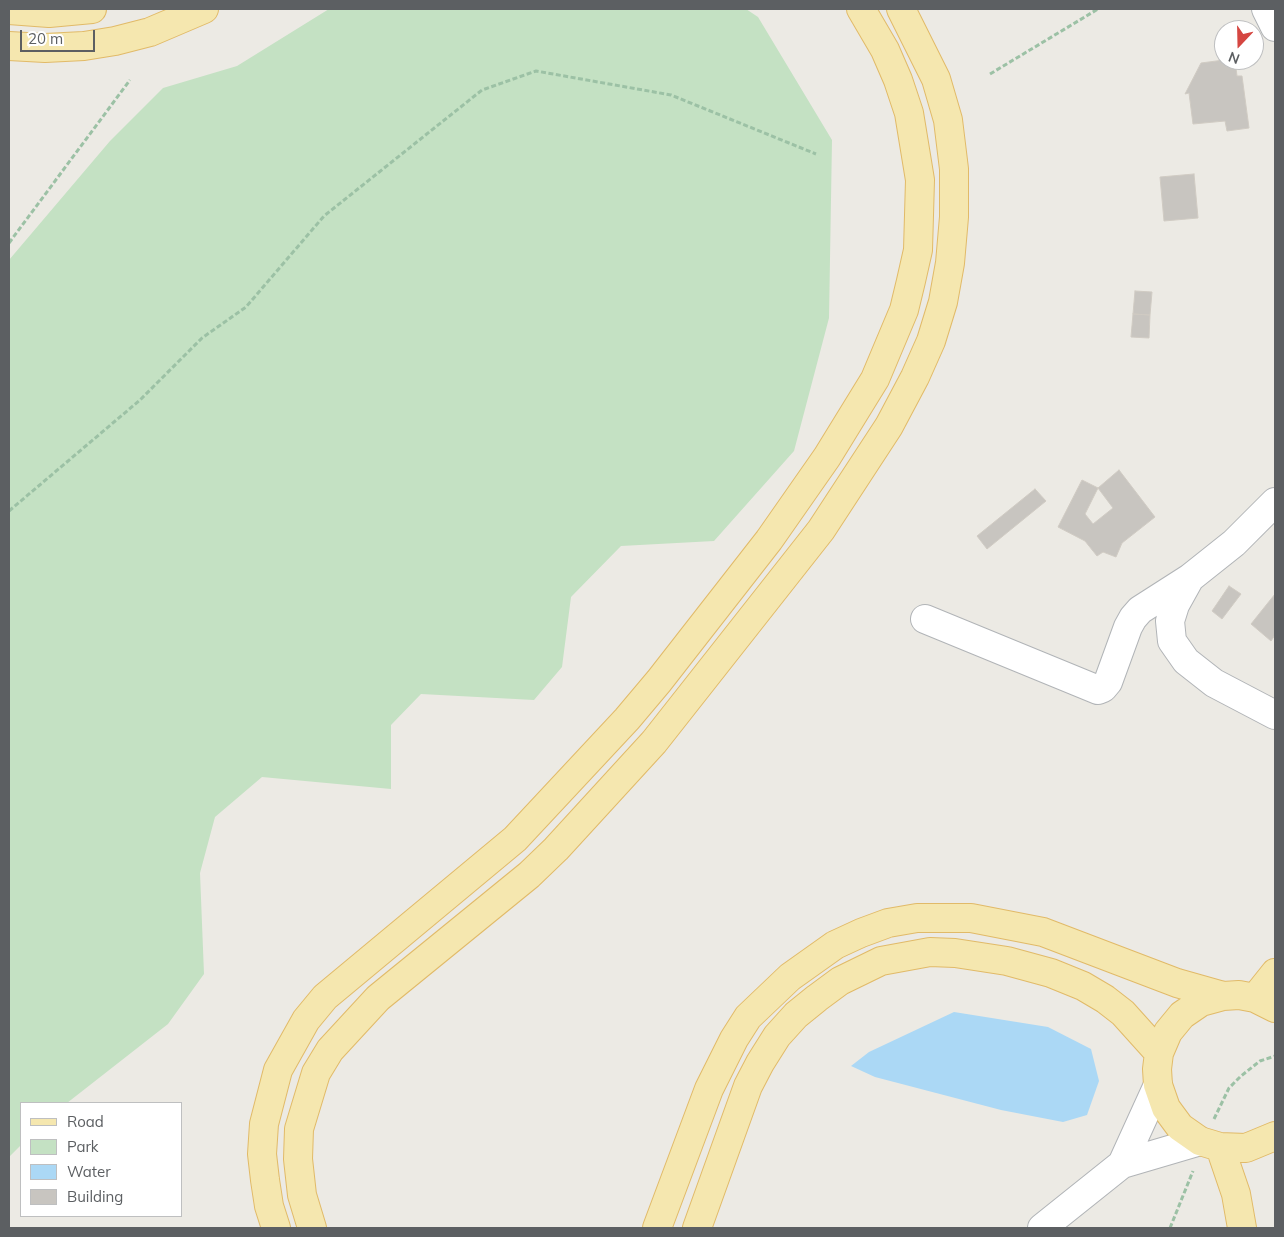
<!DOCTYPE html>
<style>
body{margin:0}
#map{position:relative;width:1284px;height:1237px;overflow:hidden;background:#eceae4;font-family:Mulish,sans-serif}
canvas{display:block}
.frame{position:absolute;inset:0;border:10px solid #5c5f62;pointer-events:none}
.legend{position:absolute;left:20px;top:1102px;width:162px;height:115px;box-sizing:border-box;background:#fff;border:1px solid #bebfc0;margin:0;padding:6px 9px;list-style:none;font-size:15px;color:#5c5f62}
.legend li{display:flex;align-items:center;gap:10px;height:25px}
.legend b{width:25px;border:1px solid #bebfc0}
.north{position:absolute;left:1214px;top:20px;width:50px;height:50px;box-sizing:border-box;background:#fff;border:1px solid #bebfc0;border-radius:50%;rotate:201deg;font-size:14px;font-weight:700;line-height:20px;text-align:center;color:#5c5f62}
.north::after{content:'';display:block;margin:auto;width:18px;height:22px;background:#d54641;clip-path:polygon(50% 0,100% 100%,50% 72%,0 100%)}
.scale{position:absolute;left:20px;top:30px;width:75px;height:22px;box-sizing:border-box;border:2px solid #5c5f62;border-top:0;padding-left:6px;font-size:15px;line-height:18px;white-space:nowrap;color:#5c5f62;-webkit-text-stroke:4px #fff;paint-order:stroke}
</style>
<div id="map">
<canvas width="1284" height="1237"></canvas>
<div class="frame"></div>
<ul class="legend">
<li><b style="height:6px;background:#f5e7af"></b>Road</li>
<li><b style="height:14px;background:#c4e1c3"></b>Park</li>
<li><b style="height:14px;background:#abd8f5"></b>Water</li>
<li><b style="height:14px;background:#c8c5c0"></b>Building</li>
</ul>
<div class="north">N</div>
<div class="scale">20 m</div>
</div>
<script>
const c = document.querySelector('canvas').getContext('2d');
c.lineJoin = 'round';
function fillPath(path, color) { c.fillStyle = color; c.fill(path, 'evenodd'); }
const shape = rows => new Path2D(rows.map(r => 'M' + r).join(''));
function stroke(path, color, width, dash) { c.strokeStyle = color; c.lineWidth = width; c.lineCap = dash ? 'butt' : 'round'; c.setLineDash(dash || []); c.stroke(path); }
fillPath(shape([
 [329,9,746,9,758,17,832,140,829,318,794,451,714,541,621,546,571,597,562,667,534,700,421,694,391,725,391,789,262,777,215,817,200,873,204,974,168,1024,67,1103,21,1103,21,1145,9,1157,9,260,110,141,163,88,237,66]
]), '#c4e1c3');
fillPath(shape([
 [954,1012,1048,1027,1091,1049,1099,1081,1087,1115,1063,1122,1001,1110,875,1077,851,1066,869,1052]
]), '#abd8f5');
const building = shape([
 [1224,60,1235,60,1237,76,1242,76,1249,128,1227,131,1225,121,1193,124,1189,93,1185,94,1201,63,1224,60],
 [1194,174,1198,218,1164,221,1160,177,1194,174],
 [1135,291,1152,292,1150,315,1133,314,1135,291],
 [1133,314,1150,315,1149,338,1131,337,1133,314],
 [1119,470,1155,517,1122,543,1116,557,1103,552,1097,556,1085,541,1058,527,1082,480,1098,488,1119,470],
 [1098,488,1113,508,1093,524,1085,514,1098,488],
 [1035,489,1046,501,987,549,977,536,1035,489],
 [1229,586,1241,594,1222,619,1212,611,1229,586],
 [1275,594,1275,635,1271,641,1251,624,1275,594]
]);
fillPath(building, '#c8c5c0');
stroke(building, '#d0cbc3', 1);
const minor = shape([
 [1266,9,1275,27],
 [1275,502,1234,543,1190,578,1175,605,1170,621,1172,641,1186,661,1214,683,1275,715],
 [925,619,1098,690,1103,688,1108,682,1128,627,1133,618,1140,610,1190,578],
 [1122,1164,1158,1085],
 [1042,1228,1122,1164,1200,1141]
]);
const major = shape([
 [9,10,49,13,92,9],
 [9,46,45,48,84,46,115,41,150,32,204,9],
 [1255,998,1275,973],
 [1275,1008,1255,998,1239,995,1223,996,1201,1002,1182,1015,1168,1032,1159,1053,1157,1069,1158,1085,1166,1108,1180,1127,1200,1141,1220,1147,1246,1148,1275,1136],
 [1220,1147,1236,1194,1242,1228],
 [276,1228,269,1206,265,1180,262,1154,264,1124,278,1070,306,1020,325,997,515,839,627,719,659,681,769,540,827,457,875,379,904,310,911,281,918,250,920,180,909,113,898,80,885,50,861,9],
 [312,1228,302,1195,298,1159,299,1129,316,1073,330,1050,378,998,529,875,556,849,654,742,821,530,889,426,915,377,931,341,943,302,950,263,954,217,954,169,948,120,936,79,901,9],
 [657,1228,709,1089,734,1039,748,1017,790,977,835,945,861,933,888,923,917,918,971,918,1043,932,1177,983,1223,996],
 [697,1228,748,1086,760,1063,777,1036,796,1015,817,998,840,981,881,961,930,952,955,953,1007,961,1051,973,1083,986,1105,999,1123,1013,1159,1053]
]);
stroke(minor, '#b1b4b7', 30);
stroke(major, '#e1ba68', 30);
stroke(shape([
 [990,74,1098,9],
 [9,243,130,80],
 [9,511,140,400,202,338,246,307,324,216,482,90,536,71,671,95,816,154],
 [1214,1119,1229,1088,1241,1076,1260,1061,1275,1056],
 [1170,1228,1193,1171]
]), '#9cc1a5', 3, [5, 2.5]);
stroke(minor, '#fff', 28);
stroke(major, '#f5e7af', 28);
</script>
